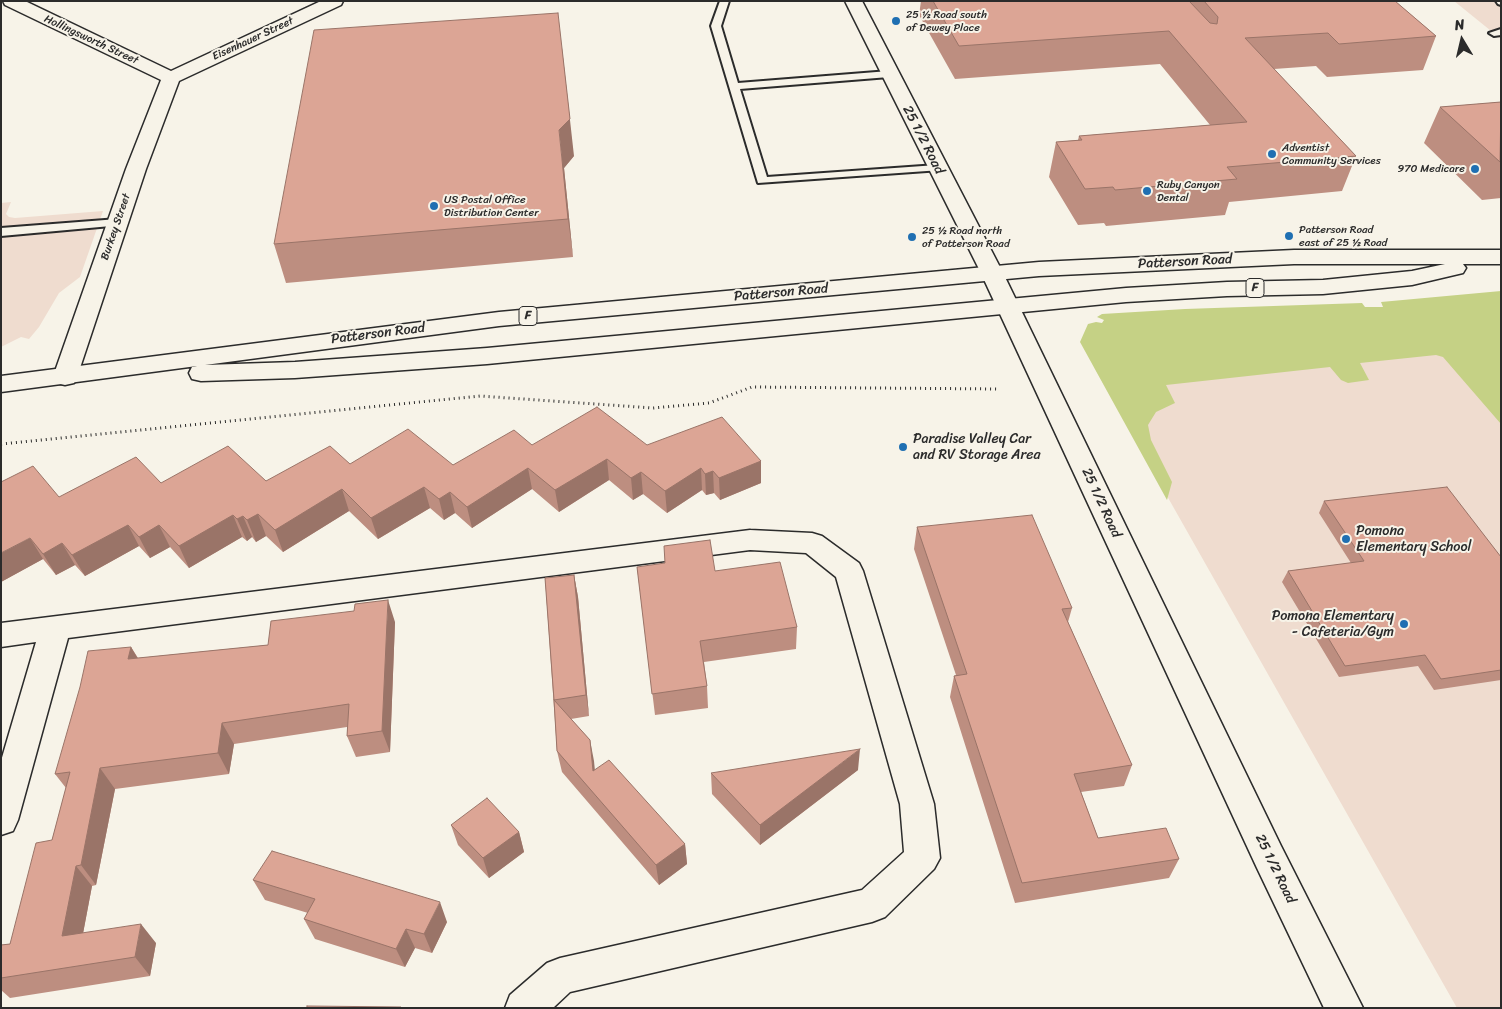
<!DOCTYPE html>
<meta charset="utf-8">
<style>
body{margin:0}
#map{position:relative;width:1502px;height:1009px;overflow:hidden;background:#f7f3e8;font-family:Sriracha,sans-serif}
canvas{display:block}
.frame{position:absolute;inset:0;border:2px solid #2b2b2b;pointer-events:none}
.north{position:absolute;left:1437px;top:15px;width:50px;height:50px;-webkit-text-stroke:4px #f7f3e8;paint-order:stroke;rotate:351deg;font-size:14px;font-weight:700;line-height:20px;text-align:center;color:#2b2b2b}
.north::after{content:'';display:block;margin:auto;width:18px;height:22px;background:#2b2b2b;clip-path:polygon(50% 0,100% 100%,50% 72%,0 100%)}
</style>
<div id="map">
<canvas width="1502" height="1009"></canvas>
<div class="frame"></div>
<div class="north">N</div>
</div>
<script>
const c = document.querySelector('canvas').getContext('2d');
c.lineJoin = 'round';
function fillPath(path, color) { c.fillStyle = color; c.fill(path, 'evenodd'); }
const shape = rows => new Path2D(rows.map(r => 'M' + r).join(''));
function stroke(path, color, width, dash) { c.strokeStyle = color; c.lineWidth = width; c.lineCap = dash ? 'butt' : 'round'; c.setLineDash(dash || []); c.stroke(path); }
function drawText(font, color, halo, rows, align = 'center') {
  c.font = font + ' Sriracha,sans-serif'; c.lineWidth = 4; c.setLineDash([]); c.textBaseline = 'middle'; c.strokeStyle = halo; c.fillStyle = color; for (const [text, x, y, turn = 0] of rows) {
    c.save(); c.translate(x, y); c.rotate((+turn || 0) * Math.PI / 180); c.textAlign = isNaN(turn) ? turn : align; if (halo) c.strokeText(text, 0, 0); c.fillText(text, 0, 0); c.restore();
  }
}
fillPath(shape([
 [1454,1,1501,1,1501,39],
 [11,202,6,214,9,217,15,218,103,211,80,277,59,293,39,327,29,339,21,337,1,347,1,203],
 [1501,323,1501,1008,1457,1008,1094,367]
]), '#efdccf');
fillPath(shape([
 [1501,291,1501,424,1443,357,1436,355,1360,363,1369,380,1348,383,1341,380,1330,367,1166,385,1175,403,1156,412,1148,425,1151,440,1172,482,1167,500,1080,342,1088,324,1096,322,1102,323,1104,320,1097,317,1102,314,1185,309,1362,303,1365,307,1383,307,1381,302]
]), '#c5d185');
const service = shape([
 [720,1,729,1,721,26,738,83,889,71,894,74,889,77,740,89,767,177,937,165,941,166,943,168,941,170,758,183,711,26,720,1],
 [1496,1,1501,1,1501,5,1498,4,1496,1],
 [1501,29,1501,35,1494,36,1489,33,1501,29],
 [118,219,124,223,122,225,1,236,1,228,118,219]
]);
const minor = shape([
 [3,1,25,1,171,71,321,1,343,1,341,5,179,81,146,169,77,377,74,383,65,385,56,383,53,377,126,169,161,80,5,5,3,1],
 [750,530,812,533,822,536,859,563,863,571,934,804,940,858,934,869,885,917,872,922,570,992,553,1008,505,1008,510,995,547,963,560,958,862,890,904,852,900,804,836,577,806,553,750,550,68,638,18,820,13,831,1,835,1,761,36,642,1,647,1,623,750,530]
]);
const tertiary = shape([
 [845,1,862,1,1003,273,1281,846,1363,1008,1324,1008,1257,868,981,273,845,1]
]);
const primary = shape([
 [1294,250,1501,250,1501,264,1463,264,1466,268,1463,273,1412,285,1323,294,1227,296,1126,302,487,364,295,378,201,381,192,379,189,373,192,367,197,366,1,392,1,376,499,312,1039,262,1294,250],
 [1294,264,1445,264,1412,271,1323,280,1227,282,1126,288,487,348,295,362,205,365,499,326,1039,276,1294,264]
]);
stroke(service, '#2b2b2b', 4);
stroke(minor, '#2b2b2b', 3);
stroke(tertiary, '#2b2b2b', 3);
stroke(primary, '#2b2b2b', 3);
stroke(shape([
 [1,444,480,396,653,408,709,403,752,387,998,389]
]), '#2b2b2b', 3, [1, 4]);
fillPath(service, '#f7f3e8');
fillPath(minor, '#f7f3e8');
fillPath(tertiary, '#f7f3e8');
fillPath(primary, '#f7f3e8');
fillPath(shape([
 [921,1,1395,1,1436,36,1423,70,1327,77,1316,66,1274,69,1356,156,1342,191,1229,202,1225,215,1106,226,1104,223,1078,225,1049,177,1056,142,1078,140,1079,136,1210,125,1160,64,955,79,919,15],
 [1501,102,1501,198,1482,200,1424,143,1440,107],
 [574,156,564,168,573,257,286,283,274,244],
 [532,445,647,445,761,461,761,483,720,500,714,493,706,495,702,490,667,513,643,494,633,500,609,480,559,512,532,489,472,528,455,513,444,520,430,508,378,539,349,511,283,552,266,536,256,542,252,537,247,541,242,537,189,568,170,547,150,558,139,546,85,576,75,565,56,575,43,559,1,582,59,497,161,483,266,481,350,464,453,465],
 [1324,501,1501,557,1501,680,1434,690,1418,666,1339,677,1282,582,1288,571,1351,563,1319,513],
 [917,527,1072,608,1068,622,1132,765,1124,786,1081,792,1098,838,1179,859,1169,878,1015,903,950,697,954,676,956,675,914,549],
 [637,567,715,571,797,627,796,649,704,662,707,686,708,708,655,715],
 [574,575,578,597,589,716,571,719,590,740,594,770,685,844,687,864,659,885,562,772,557,751,545,578],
 [395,622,390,752,356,757,347,736,347,727,234,744,229,774,115,789,96,885,92,886,83,933,156,943,150,976,10,998,1,990,1,945,10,944,52,840,66,788,55,774,131,647,138,658,268,645],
 [858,770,760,845,712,794,711,773],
 [451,825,519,832,524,852,489,878,458,845],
 [253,880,447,922,432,953,415,948,405,967,315,939,304,919,308,913,265,900]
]), '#bd8e80');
fillPath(shape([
 [562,48,574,156,564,168,573,257,568,219,559,130],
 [607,459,609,480,559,512,555,490],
 [761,461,761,483,720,500,719,478],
 [528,468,532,489,472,528,467,507],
 [701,468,702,490,667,513,665,491],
 [713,471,714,493,706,495,705,474],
 [641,472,643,494,633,500,631,478],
 [424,487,430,508,378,539,371,518],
 [342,489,349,511,283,552,275,530],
 [450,492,455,513,444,520,439,499],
 [258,514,266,536,256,542,247,520],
 [233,515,242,537,189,568,179,546],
 [243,516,252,537,247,541,237,519],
 [128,525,139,546,85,576,72,555],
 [159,525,170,547,150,558,139,537],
 [30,538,43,559,1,582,1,553],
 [62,543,75,565,56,575,43,554],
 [574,575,578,597,589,716,586,695],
 [388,600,395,622,390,752,382,731],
 [131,647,144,669,128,659],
 [222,723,234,744,229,774,218,753],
 [590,740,594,761,597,792,593,771],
 [860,749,858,770,760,845,760,825],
 [100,768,115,789,96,885,81,865],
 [519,832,524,852,489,878,483,858],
 [685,844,687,864,659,885,656,865],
 [76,866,92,886,79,955,62,936],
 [440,902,447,922,432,953,424,934],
 [141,924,156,943,150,976,135,957],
 [406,929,415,948,405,967,396,949]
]), '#9a7468');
const building = shape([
 [933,1,1189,1,1210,23,1217,24,1218,17,1204,1,1395,1,1436,36,1339,44,1328,33,1245,38,1356,156,1227,167,1237,179,1115,190,1113,187,1085,189,1056,142,1082,140,1079,136,1247,122,1169,31,959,46,933,1],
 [558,13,570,119,559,130,568,219,274,244,314,30,558,13],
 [1501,102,1500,162,1440,107,1501,102],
 [597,407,647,445,722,417,761,461,719,478,713,471,705,474,701,468,665,491,641,472,631,478,607,459,555,490,528,468,467,507,450,492,439,499,424,487,371,518,342,489,275,530,258,514,247,520,243,516,237,519,233,515,179,546,159,525,139,537,128,525,72,555,62,543,43,554,30,538,1,553,1,482,33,466,59,497,136,457,161,483,228,446,266,481,330,446,350,464,408,429,453,465,514,430,532,445,597,407],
 [1447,487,1501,557,1501,670,1441,679,1425,655,1345,666,1288,571,1364,561,1324,501,1447,487],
 [1032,515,1072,608,1062,609,1132,765,1074,774,1098,838,1166,828,1179,859,1022,883,954,676,967,674,917,527,1032,515],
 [710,540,715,571,780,562,797,627,700,641,707,686,652,694,637,567,665,563,664,546,710,540],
 [574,575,586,695,554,700,545,578,574,575],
 [388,600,382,731,347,736,349,704,222,723,218,753,100,768,81,865,76,866,62,936,141,924,135,957,1,978,1,945,10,944,36,843,52,840,70,772,55,774,80,687,88,651,131,647,128,659,268,645,271,621,354,611,355,604,388,600],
 [554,700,590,740,593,771,609,760,685,844,656,865,557,751,554,700],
 [860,749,760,825,711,773,860,749],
 [487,798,519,832,483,858,451,825,487,798],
 [272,851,440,902,424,934,406,929,396,949,304,919,315,899,253,880,272,851],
 [307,1006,401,1007,400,1008,307,1008,307,1006]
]);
fillPath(building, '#dca595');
stroke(building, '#9a7468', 1);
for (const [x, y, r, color] of [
 [896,21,5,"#1f6fb2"],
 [1272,154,5,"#1f6fb2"],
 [1475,169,5,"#1f6fb2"],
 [1147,191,5,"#1f6fb2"],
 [434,206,5,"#1f6fb2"],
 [1289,236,5,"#1f6fb2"],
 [912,237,5,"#1f6fb2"],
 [903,447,5,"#1f6fb2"],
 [1346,539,5,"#1f6fb2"],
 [1404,624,5,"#1f6fb2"]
]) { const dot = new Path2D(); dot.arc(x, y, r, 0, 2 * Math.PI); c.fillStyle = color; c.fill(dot); stroke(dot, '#f7f3e8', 2); }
drawText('11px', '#2b2b2b', '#f7f3e8', [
 ["25 ½ Road south",906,15],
 ["of Dewey Place",906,28],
 ["Adventist",1282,148],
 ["Community Services",1282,161],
 ["970 Medicare",1465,169,"right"],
 ["Ruby Canyon",1157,185],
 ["Dental",1157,198],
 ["US Postal Office",444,200],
 ["Distribution Center",444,213],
 ["Patterson Road",1299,230],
 ["east of 25 ½ Road",1299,243],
 ["25 ½ Road north",922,231],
 ["of Patterson Road",922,244]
], 'left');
drawText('11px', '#2b2b2b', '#f7f3e8', [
 ["Eisenhauer Street",253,39,-25],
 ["Hollingsworth Street",91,40,25],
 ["Burkey Street",116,227,-71]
]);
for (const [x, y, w] of [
 [1255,288,18],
 [528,316,18]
]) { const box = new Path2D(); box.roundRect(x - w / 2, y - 9.5, w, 19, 4); c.fillStyle = '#f7f3e8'; c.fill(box); stroke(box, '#2b2b2b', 1); }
drawText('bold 12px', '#2b2b2b', null, [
 ["F",1255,288],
 ["F",528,316]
]);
drawText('14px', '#2b2b2b', '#f7f3e8', [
 ["25 1/2 Road",923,140,63],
 ["Patterson Road",1185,262,-3],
 ["Patterson Road",781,293,-5],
 ["Patterson Road",378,334,-7],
 ["25 1/2 Road",1101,503,65],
 ["25 1/2 Road",1275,869,64]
]);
drawText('14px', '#2b2b2b', '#f7f3e8', [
 ["Paradise Valley Car",913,439],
 ["and RV Storage Area",913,455],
 ["Pomona",1356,531],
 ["Elementary School",1356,547],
 ["Pomona Elementary",1394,616,"right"],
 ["- Cafeteria/Gym",1394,632,"right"]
], 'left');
</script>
